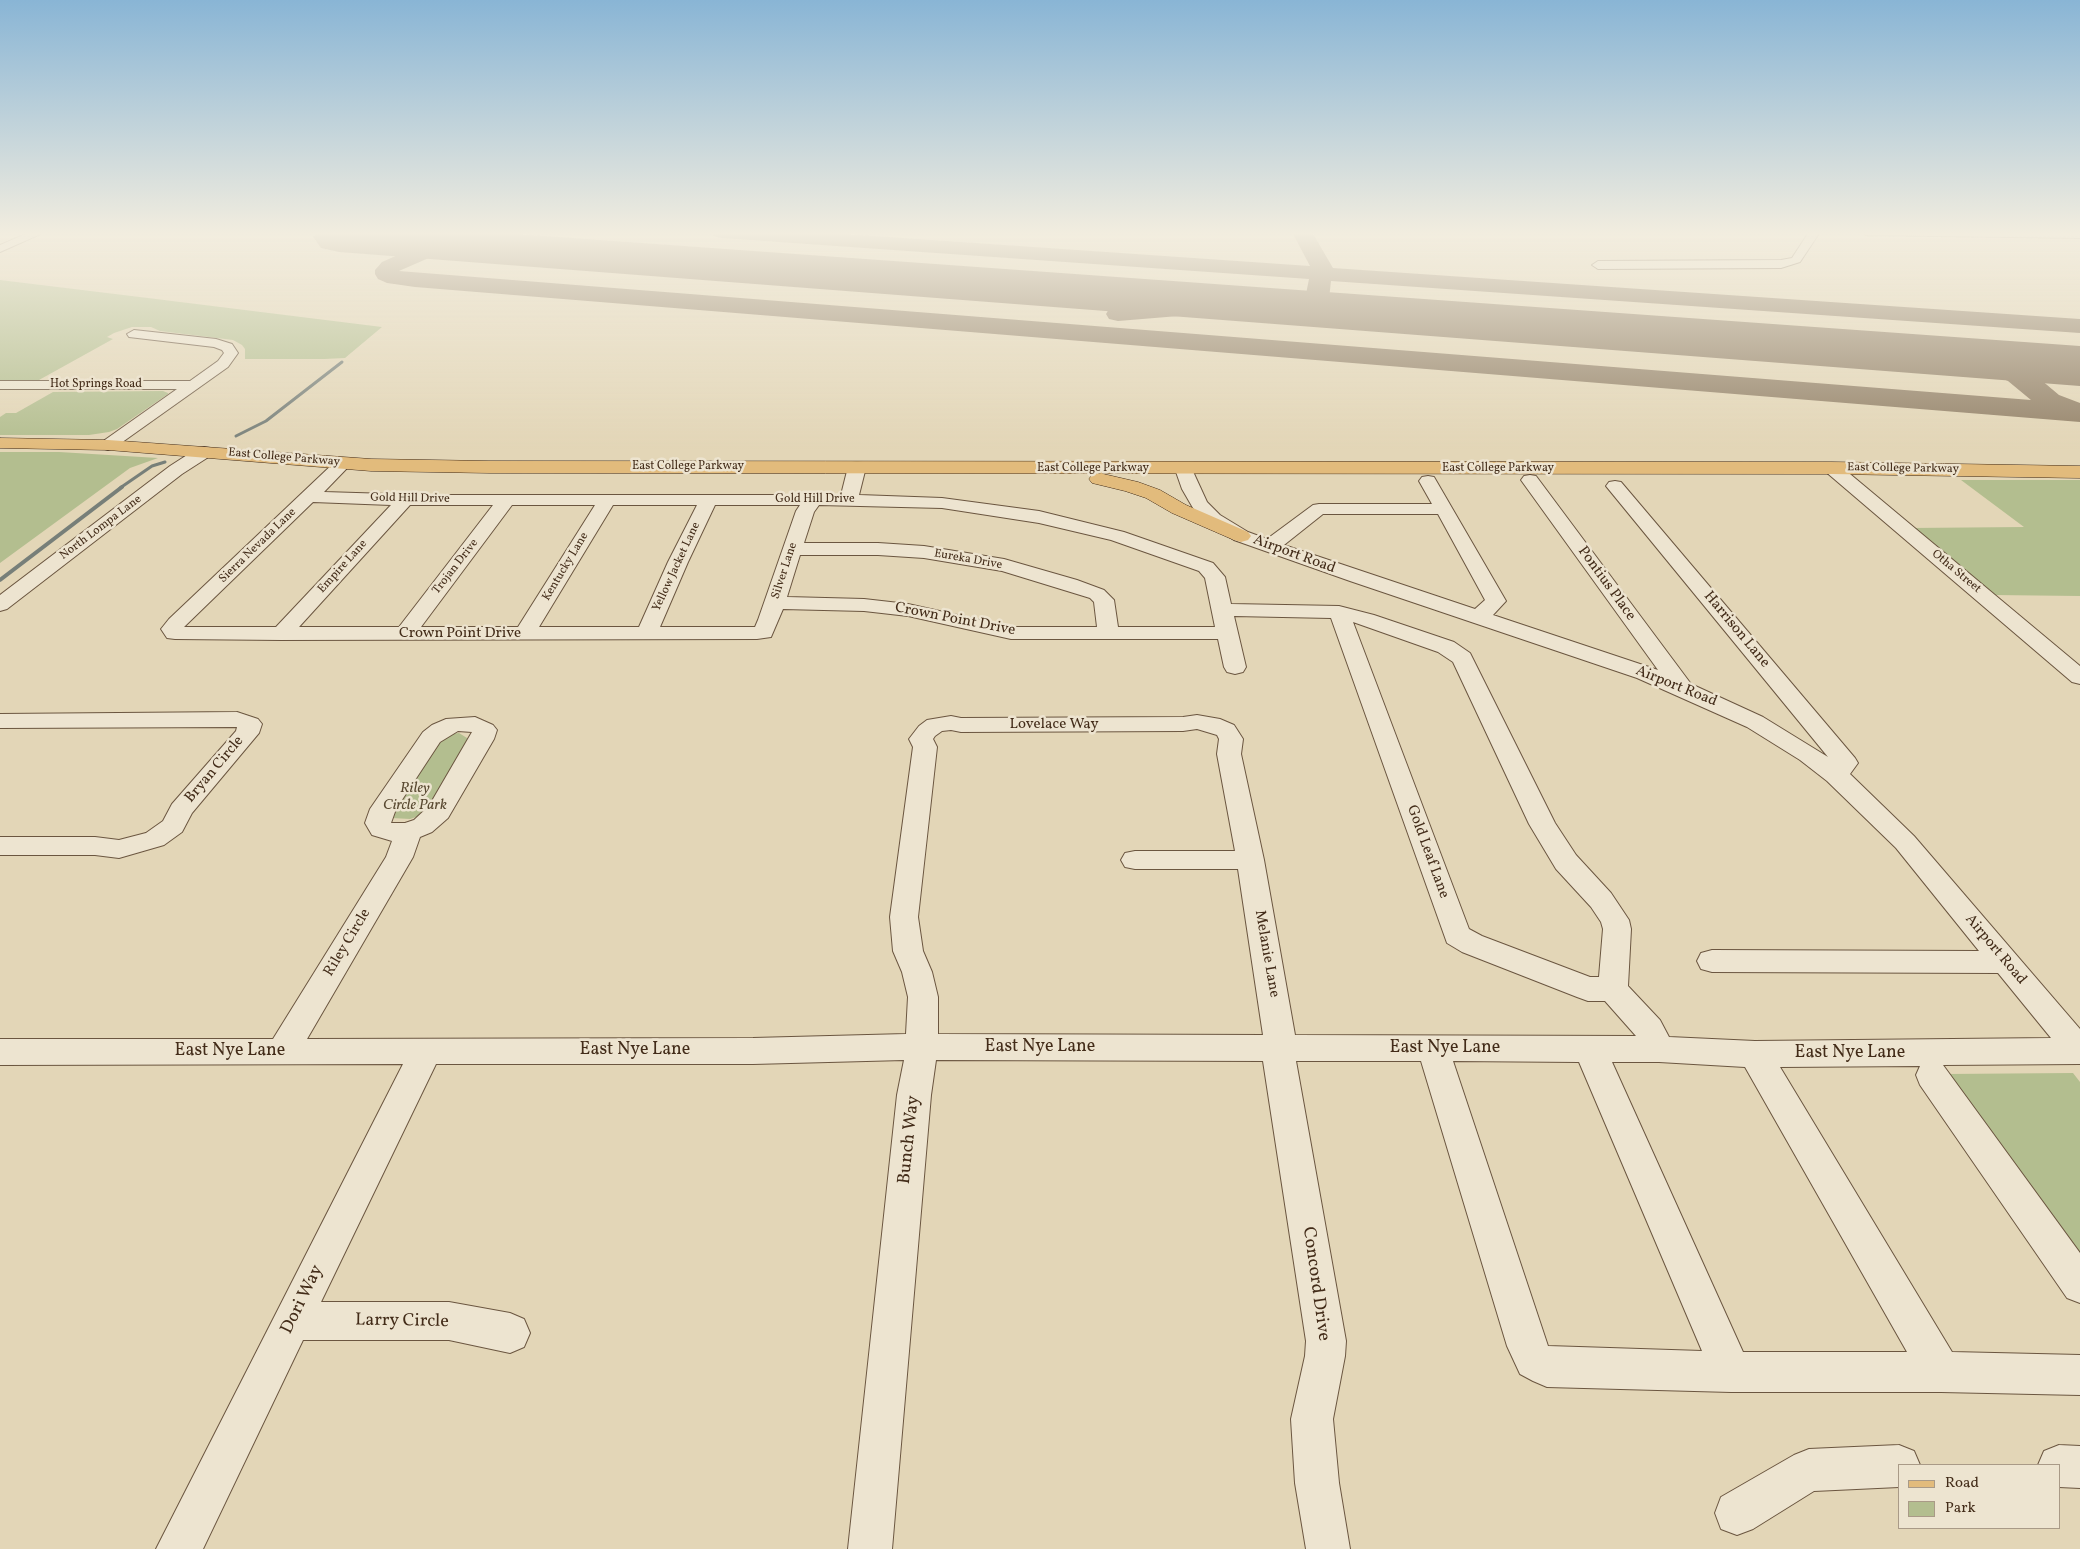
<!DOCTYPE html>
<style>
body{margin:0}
#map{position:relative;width:2080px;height:1549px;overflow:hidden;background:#e3d6b7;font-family:Vollkorn,serif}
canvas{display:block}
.legend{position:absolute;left:1898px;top:1464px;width:162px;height:65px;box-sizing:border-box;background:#ede4d0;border:1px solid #a99a87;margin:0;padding:6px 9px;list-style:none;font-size:15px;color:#432c19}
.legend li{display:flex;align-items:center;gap:10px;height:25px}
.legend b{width:25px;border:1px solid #a99a87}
</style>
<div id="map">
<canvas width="2080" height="1549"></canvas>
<ul class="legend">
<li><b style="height:6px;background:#e2bb7c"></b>Road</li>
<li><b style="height:14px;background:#b3be8f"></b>Park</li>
</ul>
</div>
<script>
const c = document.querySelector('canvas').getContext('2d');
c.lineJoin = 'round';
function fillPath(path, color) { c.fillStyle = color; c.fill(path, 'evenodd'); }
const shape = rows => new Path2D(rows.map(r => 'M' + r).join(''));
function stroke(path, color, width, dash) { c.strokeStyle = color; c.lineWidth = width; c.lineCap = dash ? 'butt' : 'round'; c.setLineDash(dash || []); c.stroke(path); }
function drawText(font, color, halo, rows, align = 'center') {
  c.font = font + ' Vollkorn,serif'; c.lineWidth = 5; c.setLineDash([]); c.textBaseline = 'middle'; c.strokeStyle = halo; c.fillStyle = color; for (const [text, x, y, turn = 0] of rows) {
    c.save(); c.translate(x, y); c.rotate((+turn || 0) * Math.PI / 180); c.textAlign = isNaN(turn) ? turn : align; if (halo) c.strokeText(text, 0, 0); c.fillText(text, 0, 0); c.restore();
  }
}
fillPath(shape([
 [0,280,148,298,382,327,345,358,324,359,245,359,245,349,242,345,233,340,160,331,151,327,132,327,114,333,107,337,113,339,39,380,0,380],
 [163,391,168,393,168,394,117,429,109,432,89,435,0,435,0,417,6,413,16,413,53,392],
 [0,452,59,452,158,458,130,468,0,563],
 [1961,480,2080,480,2080,596,1993,595,1911,528,2024,527],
 [459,733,467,738,468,743,427,809,419,816,410,819,392,818,389,814,433,741,449,734],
 [2073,1073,2080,1082,2080,1259,1946,1074]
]), '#b3be8f');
stroke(shape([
 [236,436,266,421,342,362],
 [120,488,152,466,165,462]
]), '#777f79', 3);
stroke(shape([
 [0,580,122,487]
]), '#777f79', 4);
fillPath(shape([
 [711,232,816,232,1310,266,1292,232,1312,232,1333,268,2080,319,2080,333,1331,281,1329,299,1325,304,1441,312,1450,314,1453,319,1450,324,1441,326,1263,314,1191,315,1118,321,1109,319,1106,314,1109,309,1191,301,1263,300,1308,303,1305,299,1309,279,721,238,714,236,711,232],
 [468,241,475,243,479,247,475,251,431,257,399,271,2031,400,2008,381,1986,371,1960,366,1856,358,1847,356,1843,350,1847,344,1856,342,1960,350,1983,354,1979,349,1983,344,1992,341,2034,353,2080,358,2080,374,2021,367,2028,369,2059,395,2080,403,2080,422,415,287,387,283,378,279,375,274,375,270,382,262,416,247,442,242,468,241]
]), '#938168');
fillPath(shape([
 [317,232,489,232,2080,346,2080,386,339,252,321,248,313,237,317,232]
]), '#938168');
const minor = shape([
 [30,232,45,232,0,252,0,245,30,232],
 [1809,232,1820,232,1800,262,1781,268,1598,269,1592,265,1598,261,1781,260,1792,258,1809,232],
 [1860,232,2080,232,2080,238,1865,235,1860,232],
 [134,330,216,339,232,344,238,353,228,367,114,448,108,450,102,448,100,445,102,442,177,389,0,389,0,381,190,381,218,361,224,353,222,350,214,347,129,337,127,334,134,330],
 [204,447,210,448,212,452,210,456,182,474,7,609,0,611,0,595,170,466,198,448,204,447],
 [344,458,350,459,352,463,324,492,421,495,841,495,848,467,851,463,857,462,863,463,866,467,859,495,942,498,1039,511,1124,532,1213,563,1225,577,1231,604,1339,606,1374,615,1454,642,1470,653,1555,823,1576,855,1611,893,1629,920,1631,929,1628,986,1660,1020,1669,1037,1755,1041,2051,1038,1998,973,1712,972,1701,969,1697,961,1701,953,1712,950,1979,951,1896,848,1827,781,1800,760,1747,727,1637,678,1350,581,1234,540,1206,523,1193,508,1182,489,1175,469,1178,465,1184,464,1190,465,1207,502,1220,515,1248,532,1267,539,1313,505,1319,504,1432,504,1419,481,1422,477,1428,476,1434,477,1506,601,1493,615,1658,670,1521,480,1524,476,1530,475,1536,476,1691,684,1763,717,1828,757,1606,486,1609,482,1615,481,1621,482,1855,758,1858,763,1850,774,1914,836,2080,1029,2080,1064,1943,1065,2080,1253,2080,1303,2067,1298,1920,1085,1916,1075,1920,1066,1780,1067,1952,1352,2080,1355,2080,1395,1941,1392,1731,1392,1547,1387,1533,1381,1520,1374,1507,1346,1421,1061,1296,1061,1346,1341,1345,1356,1333,1419,1339,1483,1350,1549,1306,1549,1295,1483,1291,1419,1305,1356,1306,1341,1263,1061,936,1060,931,1095,892,1549,848,1549,897,1095,904,1060,753,1064,436,1064,321,1302,449,1302,510,1313,524,1319,530,1333,524,1347,510,1353,449,1340,303,1340,203,1549,156,1549,403,1064,0,1065,0,1039,273,1039,386,857,392,841,372,835,365,823,370,809,423,732,432,725,446,719,475,717,493,725,497,730,494,739,448,818,432,832,420,837,413,857,307,1039,753,1038,906,1034,908,997,902,972,893,951,890,917,913,747,909,739,919,726,927,720,951,716,961,718,1183,717,1197,715,1220,719,1234,725,1243,739,1241,754,1264,860,1295,1035,1636,1036,1605,1001,1588,1001,1577,997,1462,952,1447,943,1331,618,1234,616,1246,667,1243,672,1235,674,1227,672,1224,667,1218,639,1011,639,908,616,864,611,783,609,771,637,757,639,281,640,175,639,167,638,161,629,169,619,338,459,344,458],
 [313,502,391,505,276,627,184,627,313,502],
 [410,505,493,505,399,627,299,627,410,505],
 [512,505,595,505,518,627,421,627,512,505],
 [613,505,697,505,668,562,639,627,539,627,613,505],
 [715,505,800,505,796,511,758,620,755,627,660,627,688,562,715,505],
 [819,505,942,508,1039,523,1111,540,1199,571,1205,578,1215,627,1118,627,1114,600,1104,590,1077,580,1004,559,924,546,878,543,804,543,814,512,819,505],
 [1323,514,1438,514,1485,600,1475,609,1284,545,1323,514],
 [800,555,878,555,924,558,1002,571,1090,598,1094,602,1097,627,1011,627,908,604,864,599,787,597,800,555],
 [1353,622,1438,652,1453,662,1529,824,1556,869,1591,907,1601,922,1603,929,1599,977,1590,977,1482,936,1469,929,1353,622],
 [1197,729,1217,735,1219,739,1217,754,1235,851,1135,851,1125,853,1121,860,1125,867,1135,869,1238,869,1263,1035,938,1034,938,997,932,972,923,951,918,917,937,747,933,739,935,736,942,731,951,730,961,732,1183,731,1197,729],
 [458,731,472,732,429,806,414,820,405,823,391,823,396,809,440,742,458,731],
 [1453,1061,1579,1062,1702,1351,1548,1346,1453,1061],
 [1612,1062,1659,1062,1745,1067,1907,1352,1743,1352,1612,1062],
 [1832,463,1838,464,2080,666,2080,684,2072,682,1826,472,1823,468,1826,464,1832,463],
 [237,712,258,719,262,724,259,733,192,813,182,832,164,845,119,858,95,855,0,855,0,837,95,837,119,840,146,833,163,821,172,804,236,731,237,727,0,728,0,714,237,712],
 [1899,1445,1914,1451,1920,1465,1899,1465,1899,1487,1814,1491,1753,1529,1737,1535,1721,1529,1715,1513,1721,1497,1794,1455,1809,1449,1899,1445],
 [2059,1445,2080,1446,2080,1488,2059,1487,2059,1465,2038,1465,2044,1451,2059,1445]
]);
const major = shape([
 [0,438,108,440,371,459,490,461,1832,462,2080,466,2080,478,1832,474,490,473,371,471,108,450,0,448,0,438],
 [1099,473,1138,482,1160,490,1186,505,1248,532,1251,536,1248,540,1241,542,1234,540,1172,513,1146,498,1125,491,1092,483,1089,479,1092,475,1099,473]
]);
stroke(minor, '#6b5640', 2);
stroke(major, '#432c19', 1);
fillPath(minor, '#ede4d0');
fillPath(major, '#e2bb7c');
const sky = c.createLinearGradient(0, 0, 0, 449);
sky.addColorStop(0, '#89b5d5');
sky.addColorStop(0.52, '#f2eddf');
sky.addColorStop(1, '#f2eddf00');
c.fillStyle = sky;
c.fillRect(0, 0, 2080, 449);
drawText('12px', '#432c19', '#ede4d0', [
 ["Hot Springs Road",96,385],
 ["East College Parkway",284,458,5],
 ["East College Parkway",688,467],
 ["East College Parkway",1093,469],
 ["East College Parkway",1498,469],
 ["East College Parkway",1903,469,1],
 ["Gold Hill Drive",410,499,1],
 ["Gold Hill Drive",815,500],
 ["North Lompa Lane",101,528,-37],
 ["Sierra Nevada Lane",258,546,-44],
 ["Eureka Drive",968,560,10],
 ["Empire Lane",343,567,-48],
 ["Trojan Drive",456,567,-52],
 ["Kentucky Lane",566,567,-59],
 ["Yellow Jacket Lane",677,567,-65],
 ["Silver Lane",785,571,-72],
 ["Otha Street",1956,572,40]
]);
drawText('15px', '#432c19', '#ede4d0', [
 ["Airport Road",1294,555,20],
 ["Pontius Place",1606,584,54],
 ["Crown Point Drive",955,620,11],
 ["Harrison Lane",1736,630,50],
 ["Crown Point Drive",460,634],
 ["Airport Road",1676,687,22],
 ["Lovelace Way",1054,725],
 ["Bryan Circle",215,770,-50],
 ["Gold Leaf Lane",1427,852,70],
 ["Riley Circle",348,943,-59],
 ["Airport Road",1995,950,50],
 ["Melanie Lane",1266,954,80]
]);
drawText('italic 15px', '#594931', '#ede4d0', [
 ["Riley",415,789],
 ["Circle Park",415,806]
]);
drawText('18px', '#432c19', '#ede4d0', [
 ["East Nye Lane",1040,1048],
 ["East Nye Lane",1445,1049],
 ["East Nye Lane",635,1051],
 ["East Nye Lane",230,1052],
 ["East Nye Lane",1850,1054],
 ["Bunch Way",910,1140,-84],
 ["Concord Drive",1315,1284,82],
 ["Dori Way",303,1300,-64],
 ["Larry Circle",402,1322,1]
]);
</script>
